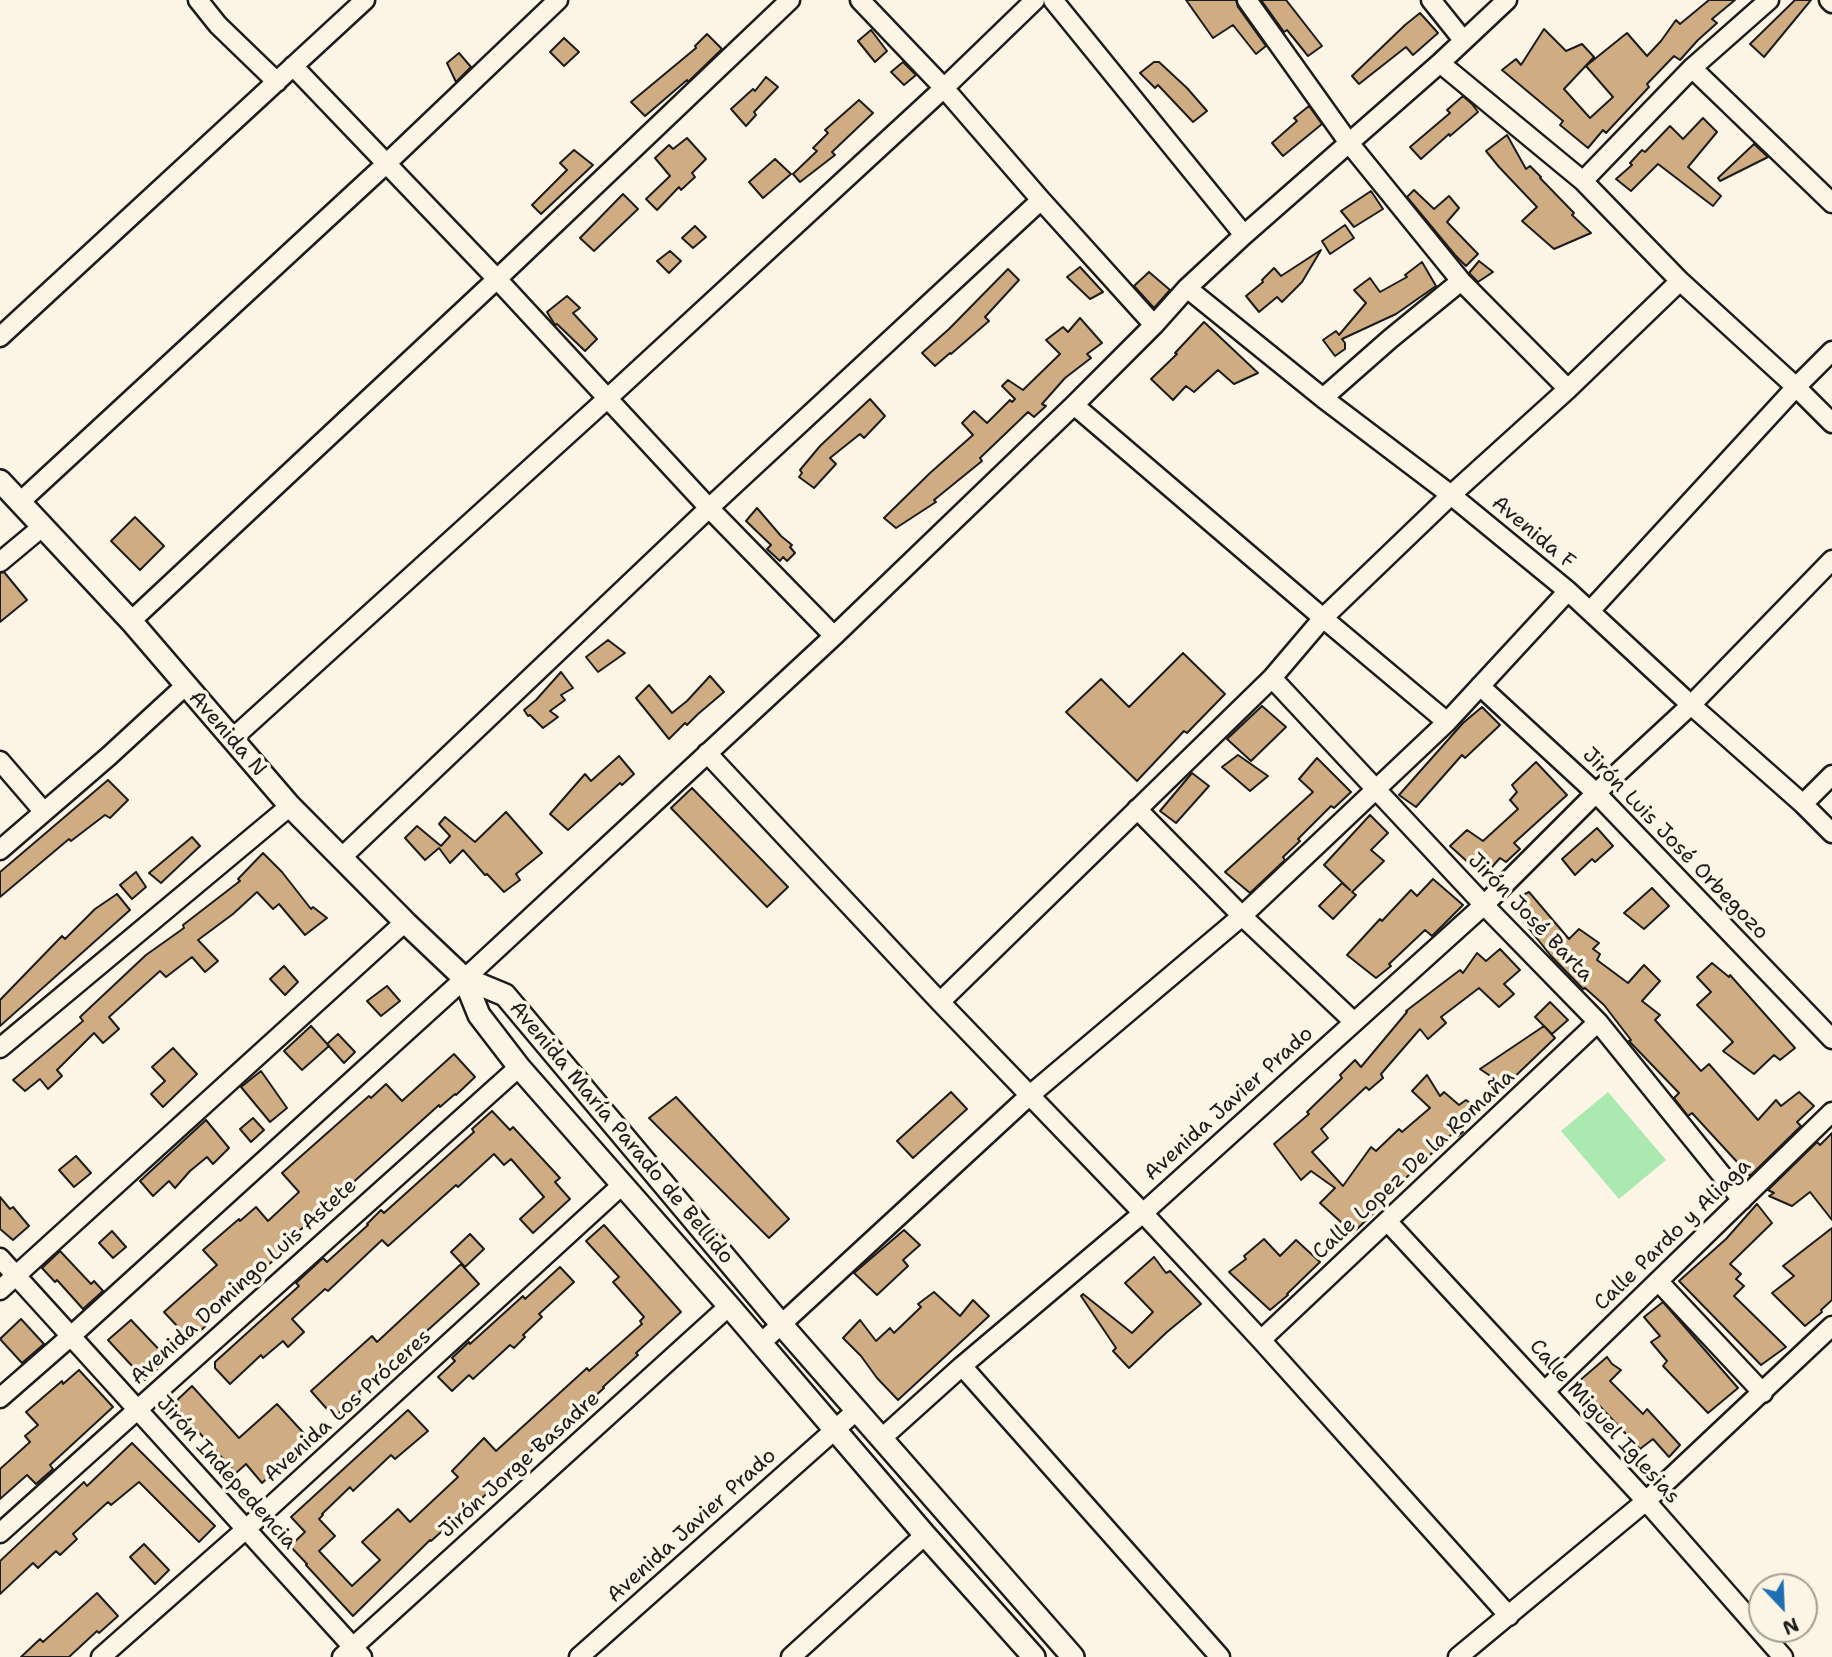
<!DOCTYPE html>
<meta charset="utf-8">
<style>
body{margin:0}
#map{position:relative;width:1832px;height:1657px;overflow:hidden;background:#fcf5e5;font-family:"Shantell Sans",sans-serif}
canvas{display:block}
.north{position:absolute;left:1748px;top:1573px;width:70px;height:70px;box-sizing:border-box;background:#fcf5e5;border:2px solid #a29e95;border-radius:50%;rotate:157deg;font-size:19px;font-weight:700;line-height:28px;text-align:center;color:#1c1c1c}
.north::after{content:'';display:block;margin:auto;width:24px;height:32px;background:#1f6fb2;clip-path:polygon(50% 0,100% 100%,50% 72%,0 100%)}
</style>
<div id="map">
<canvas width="1832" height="1657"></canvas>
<div class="north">N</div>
</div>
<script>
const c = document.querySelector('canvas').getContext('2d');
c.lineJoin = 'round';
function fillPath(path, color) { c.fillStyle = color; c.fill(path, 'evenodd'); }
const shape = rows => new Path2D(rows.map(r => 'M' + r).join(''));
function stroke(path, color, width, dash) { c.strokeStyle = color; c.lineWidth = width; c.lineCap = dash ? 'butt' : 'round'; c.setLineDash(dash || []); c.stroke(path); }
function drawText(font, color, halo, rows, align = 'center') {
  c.font = font + ' "Shantell Sans",sans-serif'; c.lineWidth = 7; c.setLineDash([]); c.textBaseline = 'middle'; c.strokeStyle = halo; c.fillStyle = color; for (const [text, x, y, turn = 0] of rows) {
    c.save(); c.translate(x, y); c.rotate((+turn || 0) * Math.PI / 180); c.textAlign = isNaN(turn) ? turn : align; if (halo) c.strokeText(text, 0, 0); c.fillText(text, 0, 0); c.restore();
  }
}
fillPath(shape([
 [1608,1092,1666,1160,1619,1199,1561,1131]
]), '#abe9b1');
const building = shape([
 [1186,0,1236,0,1238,7,1266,46,1256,54,1233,25,1213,38,1186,0],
 [1261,0,1286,0,1322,46,1308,56,1287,30,1284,32,1261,0],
 [1709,0,1735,0,1712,19,1717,23,1698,40,1680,60,1674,56,1647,84,1649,87,1606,133,1603,130,1588,148,1560,125,1563,121,1502,70,1516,59,1521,65,1544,29,1566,51,1582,44,1594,57,1564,89,1590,118,1613,97,1586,66,1627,33,1647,56,1661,41,1676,20,1680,24,1709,0],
 [1795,0,1811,0,1764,57,1750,44,1795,0],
 [1420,13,1438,33,1413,55,1406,47,1359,84,1352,76,1405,25,1420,13],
 [871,30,887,51,875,62,858,41,871,30],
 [707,34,722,49,688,82,687,80,645,116,631,102,696,48,695,46,707,34],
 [564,38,579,52,564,66,550,52,564,38],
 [459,53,471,67,456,82,447,63,459,53],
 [903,62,916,75,904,85,891,72,903,62],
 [1154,62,1159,62,1187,88,1207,111,1193,122,1158,85,1155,88,1140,73,1154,62],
 [766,77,778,87,754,112,756,115,746,126,731,109,753,89,755,91,766,77],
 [1463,96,1472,104,1478,112,1450,136,1449,134,1421,159,1410,147,1450,113,1447,110,1463,96],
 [859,100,873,113,832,152,835,155,800,182,793,174,817,151,813,148,828,133,825,130,859,100],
 [1309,106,1322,124,1283,156,1272,143,1297,121,1294,118,1309,106],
 [1703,118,1717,132,1688,167,1721,196,1713,206,1658,164,1631,191,1616,179,1632,165,1630,163,1642,150,1645,152,1670,126,1683,139,1703,118],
 [1507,135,1526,169,1530,166,1541,177,1540,178,1574,213,1572,215,1591,233,1554,249,1522,221,1537,207,1499,167,1486,151,1507,135],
 [687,138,706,159,692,173,695,177,681,190,679,187,657,210,646,199,670,176,655,158,669,145,673,149,687,138],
 [1754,144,1768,157,1720,181,1718,178,1754,144],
 [574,150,593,165,541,214,532,205,567,170,560,163,574,150],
 [775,159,791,174,763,198,749,182,775,159],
 [1414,190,1434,209,1449,196,1459,208,1447,222,1478,254,1466,266,1455,255,1407,197,1414,190],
 [1371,191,1383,209,1354,227,1341,211,1371,191],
 [623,194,638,209,594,251,580,238,623,194],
 [1345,225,1354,238,1330,254,1322,241,1345,225],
 [695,226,706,237,693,248,682,238,695,226],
 [1321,250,1302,282,1282,302,1277,297,1259,312,1246,296,1263,282,1262,280,1274,268,1281,276,1321,250],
 [670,251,681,261,669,273,657,261,670,251],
 [1479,261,1493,272,1478,282,1469,273,1479,261],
 [1422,262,1436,286,1396,314,1342,339,1345,343,1345,349,1335,356,1323,340,1336,331,1339,335,1366,303,1354,290,1370,278,1380,292,1407,277,1405,275,1422,262],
 [1080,267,1103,292,1090,299,1067,277,1080,267],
 [1008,269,1019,280,985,317,989,321,951,354,950,353,935,366,922,353,949,329,1008,269],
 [1149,272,1170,290,1154,308,1134,286,1149,272],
 [567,296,580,308,573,313,597,339,585,351,557,324,555,325,547,312,567,296],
 [1080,318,1102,343,1087,354,1091,358,1065,378,1042,404,1046,406,1034,417,1028,412,980,458,982,461,934,500,936,502,896,528,884,518,930,473,973,435,962,423,974,411,987,423,1010,400,1012,402,1015,399,1002,386,1008,380,1023,390,1060,354,1046,340,1063,327,1068,332,1080,318],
 [1204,322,1258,373,1234,384,1218,370,1194,392,1186,386,1173,400,1151,379,1177,354,1175,353,1204,322],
 [870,399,885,416,864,438,860,434,830,458,836,464,814,488,799,477,802,473,800,470,820,446,870,399],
 [757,508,781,536,792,545,790,547,795,553,787,561,783,557,780,561,767,549,771,545,746,521,757,508],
 [135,517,164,546,140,570,111,541,135,517],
 [4,572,27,600,0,622,0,573,4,572],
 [608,640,625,653,598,672,586,657,608,640],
 [1183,653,1225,694,1187,733,1184,731,1137,781,1066,712,1101,679,1129,707,1183,653],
 [561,672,573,688,561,695,565,700,550,711,558,717,543,728,530,715,528,716,524,710,536,700,561,672],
 [710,676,724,692,698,714,687,725,685,723,669,739,636,698,649,685,672,713,687,701,710,676],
 [1262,706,1286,727,1251,761,1227,739,1262,706],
 [1482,707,1500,725,1465,758,1462,755,1416,807,1399,795,1463,723,1482,707],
 [1238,755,1268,776,1250,791,1222,767,1238,755],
 [619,756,634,774,622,785,620,783,568,830,550,814,585,774,591,781,619,756],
 [1317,758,1351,792,1334,808,1331,806,1298,839,1300,841,1283,857,1285,860,1250,893,1225,872,1313,792,1299,779,1317,758],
 [1536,762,1567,795,1514,843,1520,849,1506,862,1500,858,1492,867,1488,866,1481,874,1450,846,1467,830,1483,841,1518,809,1510,800,1517,792,1512,785,1536,762],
 [1192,773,1209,786,1176,823,1160,811,1192,773],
 [108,780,128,800,110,818,105,815,71,841,69,839,0,897,0,872,108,780],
 [692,788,788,887,767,907,671,808,692,788],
 [506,812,542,853,516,874,520,880,504,892,487,874,485,875,463,850,450,863,439,848,425,860,405,838,417,826,441,846,450,836,439,824,445,817,475,842,506,812],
 [1370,815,1388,833,1371,850,1384,861,1352,892,1356,895,1333,919,1319,906,1342,883,1350,890,1324,865,1370,815],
 [1597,828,1613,846,1595,862,1592,859,1575,875,1562,859,1597,828],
 [192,837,200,846,161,883,149,873,192,837],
 [263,853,282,872,311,909,313,907,327,918,305,935,279,904,273,909,257,892,233,914,198,940,218,961,205,972,192,957,166,977,160,971,109,1017,119,1029,103,1043,94,1033,57,1070,62,1076,48,1089,40,1079,25,1091,13,1080,83,1021,80,1017,146,955,184,928,183,925,240,881,238,879,263,853],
 [136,872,146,887,132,899,120,885,136,872],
 [1433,879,1463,905,1432,936,1425,930,1389,964,1391,966,1376,978,1347,955,1380,919,1382,921,1411,890,1417,896,1433,879],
 [1652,888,1669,906,1644,929,1624,913,1652,888],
 [1529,892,1569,939,1579,929,1599,943,1593,949,1600,954,1597,960,1628,983,1644,965,1660,981,1642,1001,1660,1015,1655,1020,1701,1071,1709,1064,1758,1120,1776,1100,1781,1106,1799,1092,1814,1106,1797,1122,1801,1126,1750,1176,1692,1113,1688,1116,1674,1098,1679,1093,1629,1041,1631,1040,1604,1005,1585,988,1583,989,1551,956,1515,911,1519,897,1529,892],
 [117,894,130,910,0,1026,0,1000,62,936,65,939,95,909,117,894],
 [1500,949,1520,970,1504,984,1514,994,1499,1007,1479,988,1441,1017,1446,1023,1428,1039,1420,1029,1381,1074,1383,1078,1369,1090,1366,1087,1321,1129,1328,1138,1312,1152,1343,1186,1371,1147,1376,1151,1399,1129,1402,1132,1430,1108,1412,1091,1427,1075,1440,1096,1444,1092,1459,1105,1466,1100,1479,1110,1460,1127,1463,1132,1458,1136,1454,1132,1386,1197,1388,1199,1353,1233,1320,1203,1335,1188,1311,1171,1301,1180,1274,1144,1309,1114,1307,1112,1342,1078,1340,1075,1355,1060,1361,1067,1407,1012,1406,1011,1460,970,1463,973,1477,953,1486,961,1500,949],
 [1712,963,1729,977,1730,975,1795,1048,1780,1060,1774,1055,1754,1074,1723,1051,1733,1042,1697,1005,1711,992,1697,977,1712,963],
 [284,966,298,982,285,995,270,979,284,966],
 [387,986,400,1001,381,1016,367,1001,387,986],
 [1550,1002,1568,1020,1552,1034,1535,1017,1550,1002],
 [311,1026,329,1046,302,1070,284,1051,311,1026],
 [1544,1026,1555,1038,1505,1086,1480,1069,1544,1026],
 [338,1034,355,1052,344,1063,327,1044,338,1034],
 [173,1048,197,1074,163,1107,151,1094,165,1081,152,1067,173,1048],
 [454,1054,475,1077,456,1095,455,1094,440,1107,439,1105,308,1223,287,1242,290,1245,240,1291,237,1287,204,1317,209,1323,190,1340,164,1312,217,1265,203,1250,239,1219,240,1221,256,1207,268,1221,299,1192,282,1173,369,1096,371,1098,386,1084,402,1101,454,1054],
 [261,1071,287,1108,270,1122,241,1087,261,1071],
 [951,1092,967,1109,913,1158,897,1141,951,1092],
 [676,1097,789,1219,769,1238,649,1118,676,1097],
 [492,1111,510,1130,513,1127,560,1178,555,1182,570,1199,533,1233,520,1219,544,1197,511,1159,504,1165,494,1154,458,1187,456,1185,388,1246,382,1240,328,1291,325,1289,292,1319,304,1332,288,1347,283,1341,263,1358,261,1355,230,1384,215,1368,215,1362,299,1286,296,1283,323,1258,327,1262,368,1225,367,1224,381,1210,384,1213,474,1132,472,1129,492,1111],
 [253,1118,264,1130,251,1142,240,1129,253,1118],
 [206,1120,229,1148,213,1164,207,1157,190,1171,175,1188,169,1181,153,1196,140,1181,206,1120],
 [1832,1133,1832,1220,1810,1192,1792,1206,1769,1196,1774,1193,1768,1190,1817,1142,1820,1145,1832,1133],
 [76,1156,91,1173,74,1187,59,1170,76,1156],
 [0,1197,10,1209,13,1207,29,1226,13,1240,0,1229,0,1197],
 [1757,1204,1772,1223,1730,1264,1741,1274,1736,1279,1744,1286,1734,1296,1786,1347,1761,1365,1679,1281,1726,1239,1757,1204],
 [604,1225,681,1312,636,1353,638,1355,603,1387,604,1388,571,1418,569,1415,480,1500,478,1499,431,1541,430,1540,353,1616,306,1565,307,1564,290,1546,305,1532,291,1517,408,1410,428,1431,395,1459,391,1455,353,1491,350,1487,322,1514,323,1515,319,1519,335,1536,319,1551,352,1586,380,1560,362,1542,398,1509,410,1522,458,1477,452,1471,484,1438,496,1451,587,1368,589,1371,642,1324,640,1321,644,1317,613,1282,619,1277,586,1241,604,1225],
 [1832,1228,1832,1300,1821,1310,1822,1312,1805,1326,1772,1293,1794,1276,1783,1266,1832,1228],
 [904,1230,920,1245,903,1260,908,1266,877,1295,854,1273,904,1230],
 [112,1231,126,1247,113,1258,99,1243,112,1231],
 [470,1234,484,1249,465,1267,451,1252,470,1234],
 [1264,1239,1280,1256,1296,1240,1320,1262,1287,1294,1288,1295,1270,1310,1229,1272,1246,1259,1244,1256,1264,1239],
 [60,1251,91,1284,94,1281,103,1291,83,1309,57,1280,55,1282,42,1268,60,1251],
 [1154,1257,1166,1273,1170,1271,1201,1304,1167,1332,1129,1368,1113,1351,1116,1348,1081,1296,1083,1294,1132,1333,1153,1312,1125,1283,1154,1257],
 [461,1264,479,1284,358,1393,360,1395,334,1417,311,1391,372,1336,377,1342,461,1264],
 [560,1267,574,1282,539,1314,542,1317,523,1335,525,1337,514,1348,510,1345,473,1379,469,1375,452,1391,438,1377,455,1361,452,1358,469,1342,470,1344,523,1296,525,1299,560,1267],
 [934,1292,960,1316,973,1300,989,1316,898,1400,877,1378,861,1356,843,1338,860,1320,876,1341,890,1328,894,1333,921,1307,918,1304,934,1292],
 [1663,1302,1738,1388,1708,1413,1663,1366,1667,1361,1651,1342,1660,1336,1644,1317,1663,1302],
 [21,1319,44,1344,22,1363,0,1339,21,1319],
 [131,1320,168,1359,145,1380,108,1340,131,1320],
 [1607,1357,1612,1364,1621,1370,1610,1381,1643,1414,1647,1409,1680,1445,1669,1457,1653,1439,1640,1449,1594,1400,1593,1403,1578,1392,1583,1387,1578,1382,1607,1357],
 [79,1370,113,1407,50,1465,53,1469,36,1484,27,1475,0,1499,0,1469,30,1442,25,1436,38,1425,26,1412,62,1381,63,1384,79,1370],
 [192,1386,239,1438,277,1404,310,1440,262,1483,246,1464,236,1473,173,1404,192,1386],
 [132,1443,215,1526,199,1542,139,1482,111,1505,108,1502,73,1534,77,1539,60,1555,56,1551,38,1568,33,1563,0,1594,0,1561,84,1482,87,1486,132,1443],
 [144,1544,169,1570,155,1584,130,1557,144,1544],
 [97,1593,118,1616,99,1633,97,1631,69,1657,21,1657,40,1639,43,1642,97,1593]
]);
fillPath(building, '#d0ac82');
stroke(building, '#1c1c1c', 2);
const minor = shape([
 [198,0,218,25,277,82],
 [860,0,944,88,1041,200,1154,325],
 [1053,0,1244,235],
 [1247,0,1349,143,1461,281,1568,389],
 [1431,0,1463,40],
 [1829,0,1832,3],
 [1440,63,1583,181,1680,281,1796,387,1832,423],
 [293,66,497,279,709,508,834,636],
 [1692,68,1832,203],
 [1583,181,1692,68,1769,0],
 [1187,288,1323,398,1451,495,1568,591,1691,705,1803,804,1832,833],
 [0,337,365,0],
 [1323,398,1390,339,1461,281],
 [1074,405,1323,618,1447,722],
 [20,502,387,163,558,0],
 [0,562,42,527],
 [1590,611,1796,387,1832,351],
 [131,621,497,279,790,0],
 [1272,678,1484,905,1598,1022,1742,1200],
 [1480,686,1596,793,1832,1039],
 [232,739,609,397,944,88,1035,0],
 [707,753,940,1002,1143,1213,1261,1340,1509,1616],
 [0,761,44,812],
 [1803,804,1832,775],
 [1137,809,1242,916,1354,1022],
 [0,850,109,756,185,686],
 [341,858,709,508,1041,200],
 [940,1002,1272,678,1323,618,1451,495,1568,389,1680,281],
 [0,1048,290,806],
 [1387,1221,1646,1501,1783,1657],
 [0,1258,362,1657],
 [1658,1281,1763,1393],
 [0,1290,405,922],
 [1261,1340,1598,1022],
 [761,1343,1030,1095,1242,916,1447,722,1568,591],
 [962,1366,1220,1657],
 [1545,1391,1832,1112],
 [0,1398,71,1336,473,971,834,636,1074,405,1154,325,1187,288,1244,235,1440,63,1507,0],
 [882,1438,962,1366,1143,1213,1484,905,1596,793,1691,705,1832,560],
 [0,1533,519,1067],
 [101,1657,246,1529,622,1185],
 [342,1657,729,1306],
 [579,1657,856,1411],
 [791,1657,925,1535],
 [1458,1657,1646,1501,1832,1326]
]);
const tertiary = shape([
 [0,481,131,621,290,806,405,922,464,978,505,995,781,1324,1073,1657],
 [464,978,479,1015,519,1067,729,1306,925,1535,1034,1657]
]);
stroke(minor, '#1c1c1c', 23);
stroke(tertiary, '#1c1c1c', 26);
stroke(minor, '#fcf5e5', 18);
stroke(tertiary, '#fcf5e5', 21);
drawText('21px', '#1c1c1c', '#fcf5e5', [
 ["Avenida F",1533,533,40],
 ["Avenida N",227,734,49],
 ["Jirón Luis José Orbegozo",1675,844,46],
 ["Jirón José Barta",1530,918,46],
 ["Avenida Javier Prado",1229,1104,-42],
 ["Avenida María Parado de Bellido",621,1133,50],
 ["Calle Lopez De la Romaña",1414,1165,-43],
 ["Calle Pardo y Aliaga",1673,1235,-44],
 ["Avenida Domingo Luis Astete",244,1282,-42],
 ["Avenida Los Próceres",348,1406,-42],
 ["Calle Miguel Iglesias",1604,1422,48],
 ["Jirón Jorge Basadre",520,1465,-42],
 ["Jirón Indepedencia",226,1473,48],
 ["Avenida Javier Prado",692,1526,-42]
]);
</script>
